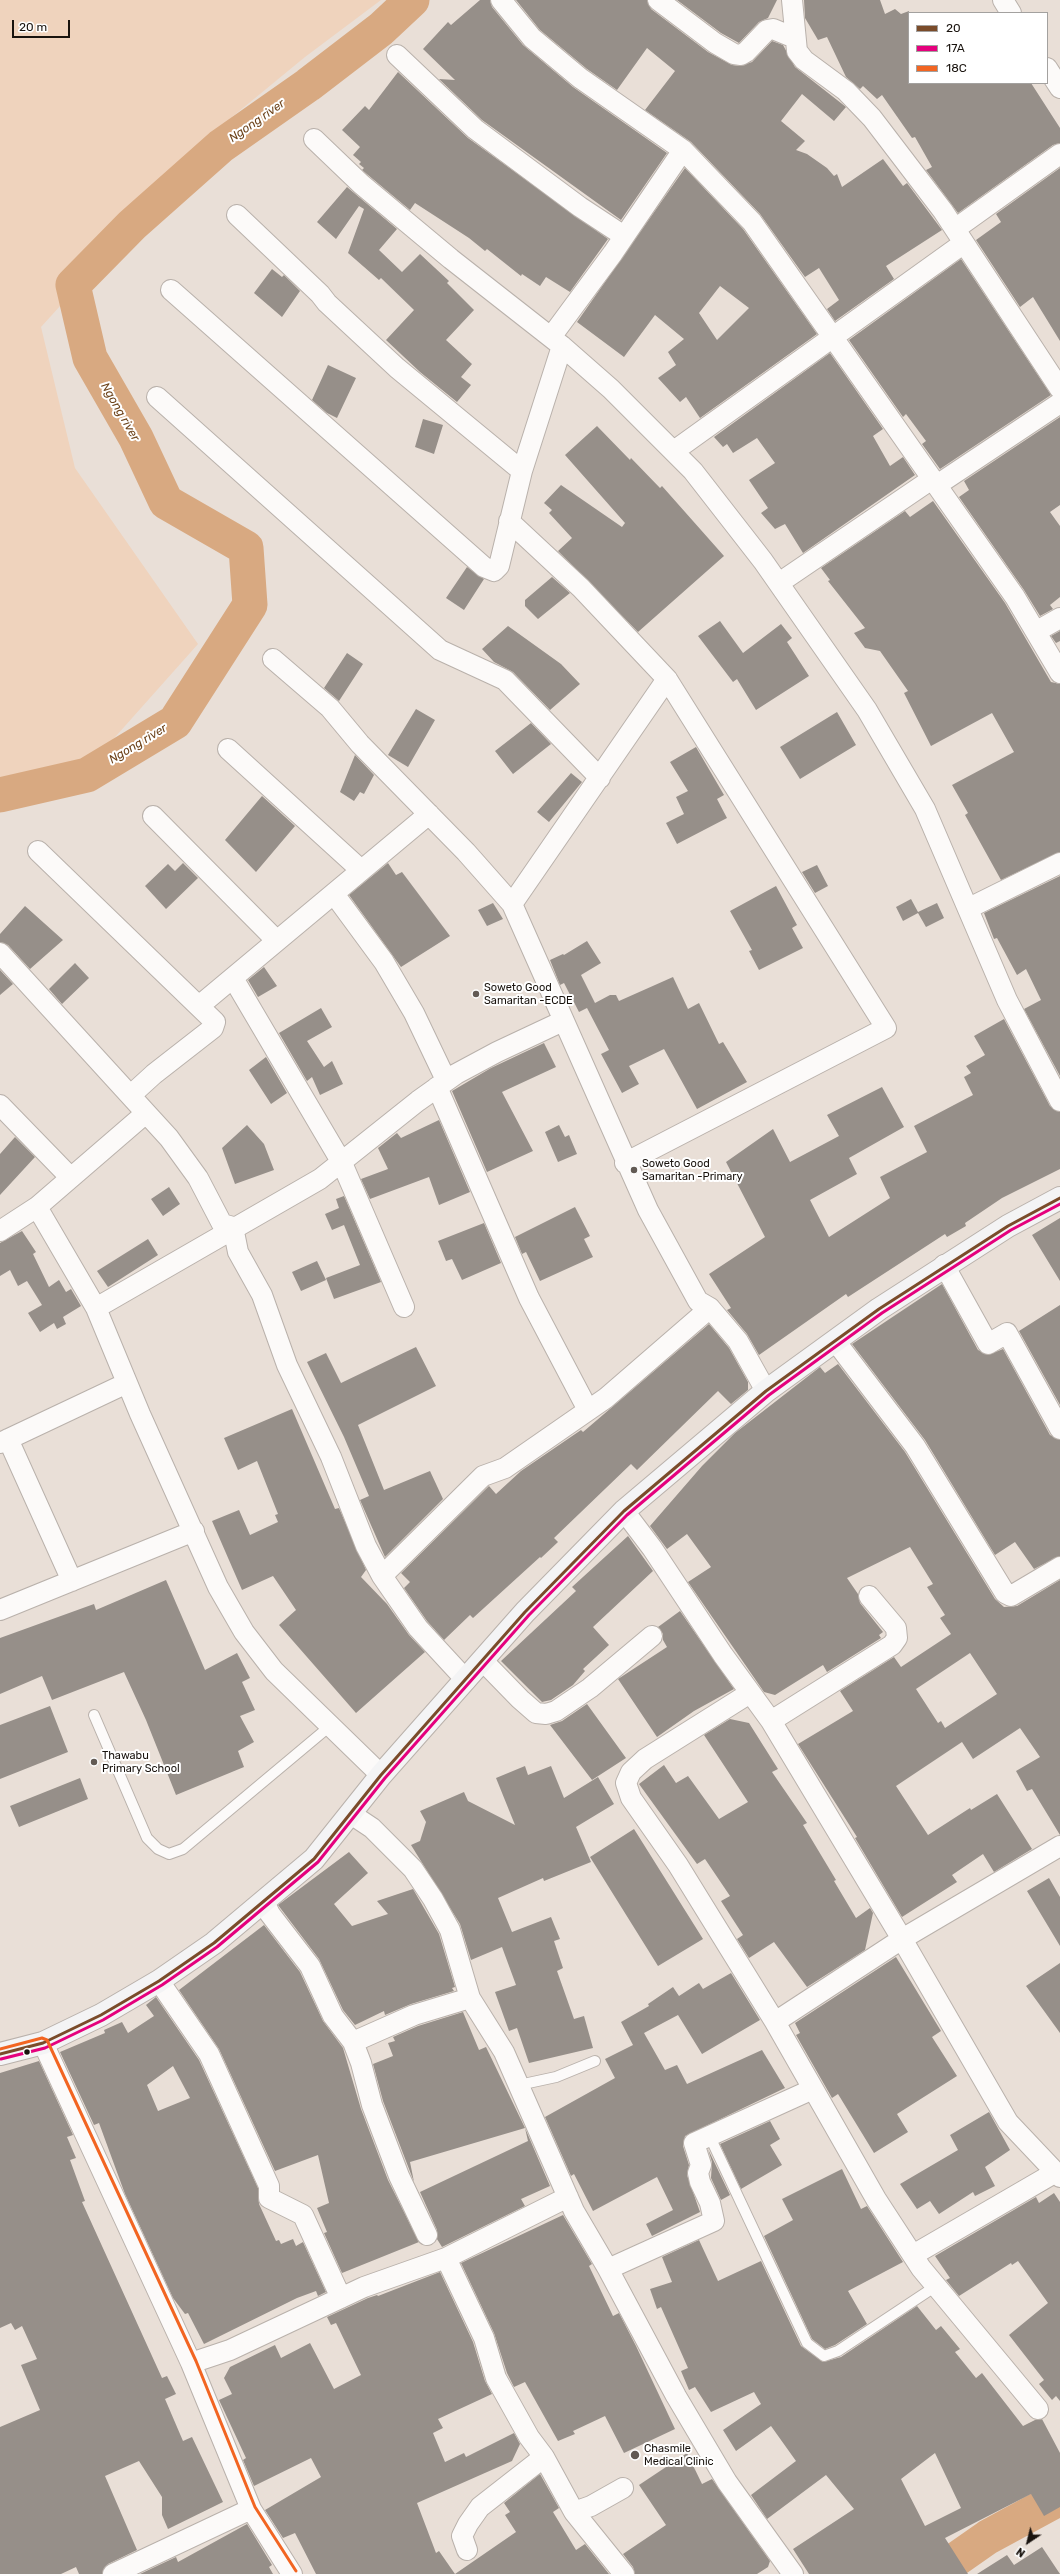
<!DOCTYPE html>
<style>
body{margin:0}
#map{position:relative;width:1060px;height:2574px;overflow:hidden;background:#e9dfd7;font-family:Rubik,sans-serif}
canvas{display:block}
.legend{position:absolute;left:908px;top:12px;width:140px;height:72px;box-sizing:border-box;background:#fff;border:1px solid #a3a19f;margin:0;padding:5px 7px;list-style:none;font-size:12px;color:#19130e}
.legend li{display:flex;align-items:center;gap:8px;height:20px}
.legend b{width:20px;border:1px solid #a3a19f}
.north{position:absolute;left:1008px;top:2522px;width:40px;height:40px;-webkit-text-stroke:3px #fff;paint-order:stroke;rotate:215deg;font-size:11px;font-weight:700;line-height:16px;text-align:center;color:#19130e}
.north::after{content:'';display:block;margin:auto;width:14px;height:18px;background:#19130e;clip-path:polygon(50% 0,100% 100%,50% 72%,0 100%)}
.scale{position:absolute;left:12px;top:20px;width:58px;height:18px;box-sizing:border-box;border:2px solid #19130e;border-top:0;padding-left:5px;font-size:12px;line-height:14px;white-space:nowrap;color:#19130e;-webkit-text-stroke:3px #fff;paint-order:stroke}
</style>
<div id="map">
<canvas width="1060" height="2574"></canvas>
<ul class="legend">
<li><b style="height:5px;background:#7a4b2a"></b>20</li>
<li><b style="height:5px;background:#e5007d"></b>17A</li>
<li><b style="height:5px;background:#f26522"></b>18C</li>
</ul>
<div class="north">N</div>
<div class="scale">20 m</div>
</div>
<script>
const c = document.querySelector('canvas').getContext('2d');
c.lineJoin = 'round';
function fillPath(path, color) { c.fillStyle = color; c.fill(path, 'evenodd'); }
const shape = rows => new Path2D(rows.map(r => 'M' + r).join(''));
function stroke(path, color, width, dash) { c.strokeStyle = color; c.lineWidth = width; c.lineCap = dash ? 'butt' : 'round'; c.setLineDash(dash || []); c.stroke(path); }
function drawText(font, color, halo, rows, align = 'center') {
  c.font = font + ' Rubik,sans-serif'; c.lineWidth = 4; c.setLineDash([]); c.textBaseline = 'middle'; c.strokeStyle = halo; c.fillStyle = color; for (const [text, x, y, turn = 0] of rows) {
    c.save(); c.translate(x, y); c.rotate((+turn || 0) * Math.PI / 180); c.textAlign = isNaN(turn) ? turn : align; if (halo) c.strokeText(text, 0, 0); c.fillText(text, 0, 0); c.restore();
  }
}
fillPath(shape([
 [0,0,381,0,305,57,232,117,41,327,75,468,198,644,76,781,0,802]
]), '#efd3bd');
stroke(shape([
 [0,795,87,775,175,722,250,605,246,548,166,502,136,438,90,358,73,285,132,225,221,146,308,85,381,29,412,0],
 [935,2574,988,2537,1060,2498]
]), '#d8a981', 35);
fillPath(shape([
 [480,0,490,0,492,7,523,45,573,87,667,153,621,220,482,120,439,79,455,80,423,49,448,22,451,25],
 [516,0,647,0,651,9,708,52,732,65,740,66,752,62,772,41,783,45,795,67,846,107,834,121,802,94,781,121,805,141,796,150,807,154,827,168,834,176,837,174,842,187,883,159,903,186,907,183,942,230,886,266,894,279,835,321,827,309,839,300,819,268,805,277,760,214,691,142,645,110,675,71,647,48,617,90,587,69,540,30],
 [677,0,777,0,768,18,759,22,739,43,721,33],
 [804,0,880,0,885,14,895,9,901,14,909,11,909,83,1031,83,1060,128,1060,143,1053,145,958,213,926,170,932,167,915,137,912,138,882,95,877,99,863,86,860,89,846,77,827,37,818,40,805,18],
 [398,72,468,138,608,239,570,292,546,277,540,286,522,274,521,276,487,249,485,251,469,238,415,203,410,210,362,170,364,168,359,164,361,162,353,155,360,147,342,130,365,106,369,110],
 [685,168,743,229,817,334,700,418,686,397,680,402,658,378,676,365,668,352,684,339,655,315,624,357,577,322],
 [720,286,749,308,717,340,699,313],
 [1060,168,1060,341,1033,297,1020,307,976,240,1001,222,996,214],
 [347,187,397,229,379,250,402,272,420,254,449,281,447,283,474,310,446,340,472,364,461,377,471,385,457,402,420,372,386,340,414,310,381,278,379,280,348,253,364,209,359,206,336,239,317,222],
 [961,259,1051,395,940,469,922,444,926,441,906,414,903,417,849,340],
 [272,269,282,277,284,275,300,291,282,317,254,293],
 [830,353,883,429,873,436,890,466,903,457,915,475,803,553,785,524,775,529,761,513,768,508,749,480,775,463,757,438,733,453,727,444,723,447,714,437],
 [328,365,356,378,337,418,327,413,312,400],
 [1060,417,1060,505,1050,512,1060,526,1060,597,1050,605,1053,609,1040,616,1024,590,959,497,969,490,964,481],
 [423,419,443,425,434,454,415,447],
 [597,426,630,460,631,458,660,488,662,486,724,556,638,632,558,551,572,538,549,513,552,510,544,503,561,485,622,527,625,523,565,455],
 [933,501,1005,603,1051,682,1060,684,1060,852,1001,880,965,815,968,813,952,785,1014,752,992,713,931,746,904,693,908,691,880,651,865,648,854,633,865,628,828,581,830,580,821,568,905,511,910,517],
 [467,567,484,579,464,610,446,598],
 [552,577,570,593,538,619,525,606,525,600],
 [720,621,743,653,781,624,792,638,787,642,809,676,756,710,737,679,733,682,698,636],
 [508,626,561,664,580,684,550,710,513,672,494,662,482,649],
 [1060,631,1060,641,1056,643,1051,636],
 [347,653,363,664,339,701,324,688],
 [416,709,435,720,408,767,388,755],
 [837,712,856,745,800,779,780,747],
 [531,723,551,744,513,774,495,751],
 [696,747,724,795,717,799,727,818,677,844,666,823,684,814,676,797,688,791,670,762],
 [355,755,374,775,364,794,360,792,354,801,340,792],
 [571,773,582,782,549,822,537,812],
 [262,796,295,826,256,872,225,840],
 [183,863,198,878,166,909,145,886,168,864,175,871],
 [388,863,396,875,402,872,450,936,401,967,349,895],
 [817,865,828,886,815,893,802,872],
 [1060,876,1060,1076,1024,1009,1041,1000,1026,969,1017,975,997,938,994,939,984,913],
 [776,886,797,925,792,928,803,948,759,970,749,951,752,950,730,911],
 [911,899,918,912,937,903,944,918,926,927,918,913,903,921,896,907],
 [493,903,503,919,487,926,478,910],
 [25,906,63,940,30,969,8,945,0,942,0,934],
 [587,941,601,963,581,975,595,1003,610,995,616,995,619,1001,673,977,688,1009,699,1003,719,1044,723,1042,747,1082,697,1109,664,1049,629,1066,639,1084,622,1093,601,1054,609,1050,587,1008,579,1012,564,983,560,985,550,960,563,954,564,955],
 [75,963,89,978,62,1004,49,989],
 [264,967,277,986,258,997,248,980],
 [0,970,13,984,0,995],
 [321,1008,332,1027,307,1041,324,1067,332,1061,343,1084,320,1095,312,1077,307,1081,279,1033],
 [1004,1019,1050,1106,1060,1112,1060,1169,1002,1198,965,1223,966,1226,947,1237,945,1234,848,1297,846,1294,759,1355,747,1334,727,1310,731,1308,709,1274,765,1237,726,1162,773,1129,790,1162,839,1136,827,1115,882,1087,904,1127,849,1158,857,1174,810,1200,829,1237,890,1198,880,1177,927,1152,914,1126,973,1095,964,1077,971,1073,966,1066,985,1055,974,1036],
 [544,1043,556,1067,502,1092,533,1151,487,1172,452,1091,491,1068],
 [266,1057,287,1093,271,1104,249,1070],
 [439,1120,470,1192,439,1205,429,1177,370,1199,361,1179,388,1169,378,1148,397,1133,401,1138],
 [247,1125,264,1144,274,1170,235,1184,222,1148],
 [559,1125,565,1137,569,1135,577,1154,558,1162,545,1132],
 [15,1137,35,1157,0,1195,0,1154],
 [169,1187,180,1204,163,1216,151,1199],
 [344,1196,381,1282,334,1299,326,1278,360,1265,344,1225,332,1230,325,1214,339,1208,336,1199],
 [575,1207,590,1236,584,1239,593,1257,540,1281,526,1252,522,1254,515,1237],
 [1060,1218,1060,1281,1032,1235],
 [484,1223,501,1263,462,1280,452,1259,446,1261,438,1241],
 [22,1231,36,1252,33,1254,49,1287,59,1280,66,1292,71,1289,81,1306,63,1317,66,1324,57,1329,54,1323,40,1332,28,1313,42,1305,27,1281,18,1286,10,1270,0,1276,0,1243],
 [148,1239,158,1255,108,1287,97,1271],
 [317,1261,326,1280,301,1291,292,1272],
 [942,1284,978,1350,988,1355,1003,1349,1050,1435,1060,1440,1060,1556,1034,1569,1015,1542,995,1555,925,1440,852,1344],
 [1060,1305,1060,1405,1019,1331],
 [709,1324,729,1348,748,1382,748,1390,731,1404,718,1391,637,1470,631,1464,554,1538,558,1542,541,1558,540,1557,473,1618,470,1615,444,1640,427,1621,404,1588,410,1582,401,1573,489,1486,496,1494,521,1471,581,1430,583,1432],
 [416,1347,436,1386,358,1425,384,1490,430,1471,443,1499,385,1557,360,1500,369,1496,344,1437,307,1362,326,1353,341,1383],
 [838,1364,905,1452,995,1599,1004,1607,1017,1606,1060,1580,1060,1835,1032,1789,1027,1791,1016,1771,1040,1757,1020,1728,973,1759,962,1742,896,1786,928,1835,970,1808,971,1810,997,1794,1032,1849,994,1872,983,1854,952,1875,957,1882,902,1917,855,1838,857,1837,798,1744,853,1711,840,1691,894,1657,901,1667,951,1634,940,1618,945,1615,927,1587,933,1584,910,1547,847,1578,858,1594,860,1603,883,1632,879,1635,881,1638,827,1672,823,1665,775,1695,764,1692,688,1582,711,1567,687,1534,667,1549,650,1526,702,1466,735,1433,820,1367,825,1373],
 [970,1653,997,1694,945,1728,941,1721,938,1723,916,1689],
 [292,1409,335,1509,339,1508,366,1570,361,1577,387,1604,409,1635,425,1652,356,1713,279,1625,296,1610,273,1576,242,1590,212,1521,239,1510,250,1535,278,1522,275,1515,278,1514,257,1461,238,1470,224,1438],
 [628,1536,653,1571,593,1627,609,1645,583,1669,585,1671,573,1685,551,1700,542,1702,501,1661,576,1591,572,1587],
 [166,1580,205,1670,237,1653,250,1678,242,1682,255,1710,240,1716,254,1742,238,1751,244,1767,176,1795,146,1720,124,1672,52,1700,42,1676,0,1694,0,1638,94,1604,96,1610],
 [680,1611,734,1689,694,1711,657,1737,618,1679,667,1647,663,1640,663,1634,658,1627],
 [587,1704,626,1758,592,1780,550,1725,562,1721],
 [50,1706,68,1752,0,1779,0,1725],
 [730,1719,749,1723,778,1769,772,1772,807,1823,803,1825,836,1880,834,1881,856,1918,870,1908,873,1913,865,1950,807,1987,774,1942,749,1958,737,1939,743,1935,721,1901,730,1896,705,1859,697,1864,639,1784,664,1765,676,1783,688,1776,719,1819,748,1802,704,1735],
 [525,1766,528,1775,551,1766,564,1798,598,1777,614,1804,576,1827,591,1862,544,1881,543,1878,498,1898,512,1932,551,1917,560,1939,554,1941,563,1968,557,1971,574,2019,584,2016,593,2048,529,2063,517,2028,509,2031,495,1992,516,1985,502,1947,471,1960,460,1924,411,1845,420,1841,426,1822,420,1811,464,1792,468,1801,515,1825,496,1778],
 [80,1778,88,1799,19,1827,10,1806],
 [634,1829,703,1939,658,1966,590,1857],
 [349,1852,368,1873,334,1904,352,1926,388,1914,377,1901,413,1889,439,1934,455,1987,452,1988,454,1991,411,2004,385,2015,384,2011,355,2025,343,2010,319,1959,278,1905],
 [1049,1878,1060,1897,1060,1946,1027,1891],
 [264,1925,300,1972,323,2021,343,2048,361,2109,388,2180,419,2242,342,2273,324,2233,327,2232,317,2208,329,2203,318,2155,275,2171,219,2049,179,1990],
 [896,1957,941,2031,932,2037,957,2076,897,2114,908,2132,874,2153,838,2094,832,2098,796,2035,800,2033,795,2023],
 [1060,1963,1060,2033,1026,1986],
 [731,1973,760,2020,702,2054,678,2015,644,2033,665,2070,677,2065,687,2084,762,2050,785,2088,685,2136,683,2146,689,2165,687,2175,700,2212,652,2236,646,2224,673,2210,657,2177,593,2211,574,2174,571,2176,545,2117,615,2078,605,2059,633,2045,621,2022,649,2006,648,2004,673,1987,679,1996,699,1983,703,1989],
 [156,1997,199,2060,258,2188,259,2204,276,2241,279,2240,281,2244,293,2239,296,2246,303,2242,326,2292,318,2296,316,2291,297,2298,204,2344,188,2313,185,2314,173,2298,125,2194,99,2123,94,2125,60,2052,105,2033,104,2030,122,2022,128,2033,154,2016,146,2005],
 [173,2066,190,2098,158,2111,147,2085],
 [463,2012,479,2050,486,2047,525,2128,410,2162,414,2182,383,2101,373,2064,393,2056,388,2043,395,2041,393,2037,418,2026],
 [39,2061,73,2135,67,2137,76,2158,70,2160,85,2201,82,2202,162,2378,167,2376,176,2394,165,2399,183,2441,192,2437,223,2502,168,2529,162,2515,162,2497,139,2461,105,2476,137,2550,108,2564,102,2574,79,2574,76,2567,61,2574,0,2574,0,2427,40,2410,21,2365,37,2359,22,2326,15,2330,11,2323,0,2328,0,2073],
 [989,2112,1010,2150,985,2167,995,2186,975,2196,973,2192,939,2214,930,2201,917,2209,900,2184,958,2150,950,2135],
 [770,2121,780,2139,770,2145,782,2165,741,2189,720,2144],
 [525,2128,550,2186,521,2199,525,2206,442,2247,437,2239,437,2230,420,2192,528,2141],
 [708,2149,730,2195,721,2200,711,2178,712,2162],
 [842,2169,861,2209,867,2206,903,2262,848,2291,867,2324,835,2345,825,2349,812,2339,764,2236,793,2220,782,2199],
 [1054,2193,1060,2202,1060,2401,1056,2396,1052,2400,1039,2384,1044,2380,1009,2335,1048,2303,1018,2261,1012,2265,1011,2263,959,2296,946,2280,950,2278,935,2256,1036,2197,1039,2203],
 [563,2215,592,2264,589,2266,613,2316,619,2313,636,2346,675,2429,624,2453,605,2416,573,2431,575,2434,558,2441,525,2382,514,2387,507,2373,494,2333,461,2263],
 [699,2240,718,2281,761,2261,801,2346,823,2362,841,2357,917,2306,936,2330,941,2326,960,2349,955,2352,976,2378,982,2373,1023,2426,1035,2420,1042,2419,1060,2453,1060,2507,1044,2516,1031,2494,945,2538,968,2574,809,2574,793,2549,854,2509,826,2475,767,2519,751,2495,796,2461,771,2426,736,2451,723,2430,761,2404,754,2392,711,2412,695,2387,689,2390,681,2371,688,2368,661,2307,657,2309,650,2289,672,2282,662,2257],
 [935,2453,961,2508,925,2526,901,2479],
 [440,2272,473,2342,485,2381,492,2394,438,2419,443,2428,433,2433,445,2462,464,2453,466,2457,514,2433,520,2444,512,2461,417,2503,436,2553,439,2551,455,2574,516,2532,505,2515,510,2512,504,2503,540,2474,559,2508,553,2512,576,2550,585,2544,609,2574,316,2574,295,2533,283,2538,265,2510,321,2477,311,2458,254,2486,243,2460,246,2458,219,2400,232,2394,224,2378,230,2367,275,2345,281,2358,310,2343,334,2389,361,2375,336,2323,331,2325,327,2317,368,2298,377,2295,378,2296],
 [687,2453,702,2484,712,2479,770,2561,768,2567,757,2574,635,2574,633,2567,623,2554,666,2525,639,2485],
 [247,2524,272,2565,269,2567,273,2574,140,2574,176,2557,178,2562],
 [1042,2547,1060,2574,977,2574,1007,2555,1014,2565]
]), '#968f89');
const lane = shape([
 [94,1715,147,1838,158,1849,169,1854,183,1849,330,1726],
 [519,2085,556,2077,595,2061],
 [710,2137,807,2343,824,2356,838,2351,936,2286]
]);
const street = shape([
 [501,0,532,38,580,78,683,150,752,222,1015,597,1060,673],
 [658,0,715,43,734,54,741,55,746,52,767,30,773,29,795,38],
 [792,0,797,51,804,60,846,91,872,118,943,211,1060,389],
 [1003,0,1011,13],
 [397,55,475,129,580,207,624,236],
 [1047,68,1060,88],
 [314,139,361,184,451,259,562,346,611,389,693,471,763,561,867,710,925,809,1007,1000,1060,1101],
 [237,215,320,294,327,303,397,368,522,471],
 [955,229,1060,154],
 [171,290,484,567,494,571,499,566,522,471,562,346],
 [551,337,613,253,683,150],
 [157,397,440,650,505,680,600,778],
 [674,451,964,243],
 [937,485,1060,403],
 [509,521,581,588,667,679,886,1028,625,1163],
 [779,583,932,479],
 [1037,631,1060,618],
 [273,659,330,708,360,744,466,852,512,904],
 [667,679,512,904,648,1210,698,1301,710,1308,738,1341,766,1391],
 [228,749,361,870],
 [153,816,277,941],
 [38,851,215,1022,213,1028,154,1074,131,1095],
 [334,894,384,962,414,1013,446,1080],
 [969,908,1060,863],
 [0,953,169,1138,198,1178,222,1224,233,1227],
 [233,978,342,1163,404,1307],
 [199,1006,429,814],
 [437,1087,529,1298,588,1410],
 [0,1105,70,1177],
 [146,1113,37,1207,96,1308,140,1414,218,1587,244,1632,274,1671,381,1775],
 [233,1227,238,1252,262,1295,287,1365,331,1457,366,1546,382,1576,418,1628,466,1680],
 [0,1231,37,1207],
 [944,1265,988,1344,1007,1333,1060,1429],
 [96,1308,320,1179,418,1101,456,1074,497,1052,563,1021],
 [836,1342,915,1446,1005,1593,1011,1596,1060,1567],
 [8,1439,72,1581],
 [0,1443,127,1383],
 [624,1511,652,1548,723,1655,771,1721,902,1939,1008,2122,1060,2177],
 [382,1576,483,1476,505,1468,606,1398,710,1308],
 [0,1610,194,1531],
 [483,1661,520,1699,536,1713,546,1714,556,1711,590,1688,652,1636],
 [750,1693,645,1759,631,1772,626,1783,631,1798,678,1865,775,2022],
 [771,1721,892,1645,897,1638,896,1628,869,1596],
 [351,1814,372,1828,413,1869,433,1899,450,1930,470,1998,504,2052,574,2211,608,2269,676,2396,727,2482,793,2574],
 [264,1902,270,1914,310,1966,333,2016,353,2042,361,2063,372,2105,399,2176,427,2235],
 [159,1981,209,2054,269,2186,269,2198,303,2215,341,2298],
 [353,2042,414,2015,470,1998],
 [43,2043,191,2363,251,2509,292,2574],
 [913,2255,1056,2172],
 [446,2258,484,2338,496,2378,529,2437,544,2457,480,2507,468,2524,462,2536,467,2550],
 [608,2269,714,2221,710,2203,700,2182,698,2173,701,2165,694,2143,813,2089],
 [191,2363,230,2350,364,2287,446,2258,568,2197],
 [1038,2409,921,2268,876,2199,775,2022,902,1939,1060,1846],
 [544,2457,574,2512,591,2506,623,2488],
 [574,2512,624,2574],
 [113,2574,251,2509]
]);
const secondary = shape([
 [0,2054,43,2043,101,2015,159,1981,214,1943,314,1859,381,1775,525,1612,624,1511,766,1391,879,1309,1008,1226,1060,1198]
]);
stroke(lane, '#b9b1ab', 12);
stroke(street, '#b9b1ab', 22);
stroke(secondary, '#b9b1ab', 24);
stroke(lane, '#fcfaf9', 10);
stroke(street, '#fcfaf9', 20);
stroke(secondary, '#f4f4f5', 22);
stroke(shape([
 [0,2054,43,2043,101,2015,159,1981,214,1943,314,1859,381,1775,525,1612,624,1511,766,1391,879,1309,1008,1226,1060,1198]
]), '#7a4b2a', 3);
stroke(shape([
 [1,2059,45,2048,103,2020,162,1985,217,1947,318,1862,385,1778,529,1615,627,1515,769,1395,882,1313,1011,1230,1060,1204]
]), '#e5007d', 3);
stroke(shape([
 [0,2049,42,2038,47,2040,196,2361,255,2507,296,2571]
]), '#f26522', 3);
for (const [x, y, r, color] of [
 [476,994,4,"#625a54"],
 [634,1170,4,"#625a54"],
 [94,1762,4,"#625a54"],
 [27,2052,3.5,"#19130e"],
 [635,2455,5,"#625a54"]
]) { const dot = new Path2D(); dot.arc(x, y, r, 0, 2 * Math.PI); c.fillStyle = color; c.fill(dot); stroke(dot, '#fff', 1.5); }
drawText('11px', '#19130e', '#fff', [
 ["Soweto Good",484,988],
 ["Samaritan -ECDE",484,1001],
 ["Soweto Good",642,1164],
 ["Samaritan -Primary",642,1177],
 ["Thawabu",102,1756],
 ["Primary School",102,1769],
 ["Chasmile",644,2449],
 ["Medical Clinic",644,2462]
], 'left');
drawText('italic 12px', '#6d431b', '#fff', [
 ["Ngong river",257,121,-35],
 ["Ngong river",120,412,60],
 ["Ngong river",138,744,-31]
]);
</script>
